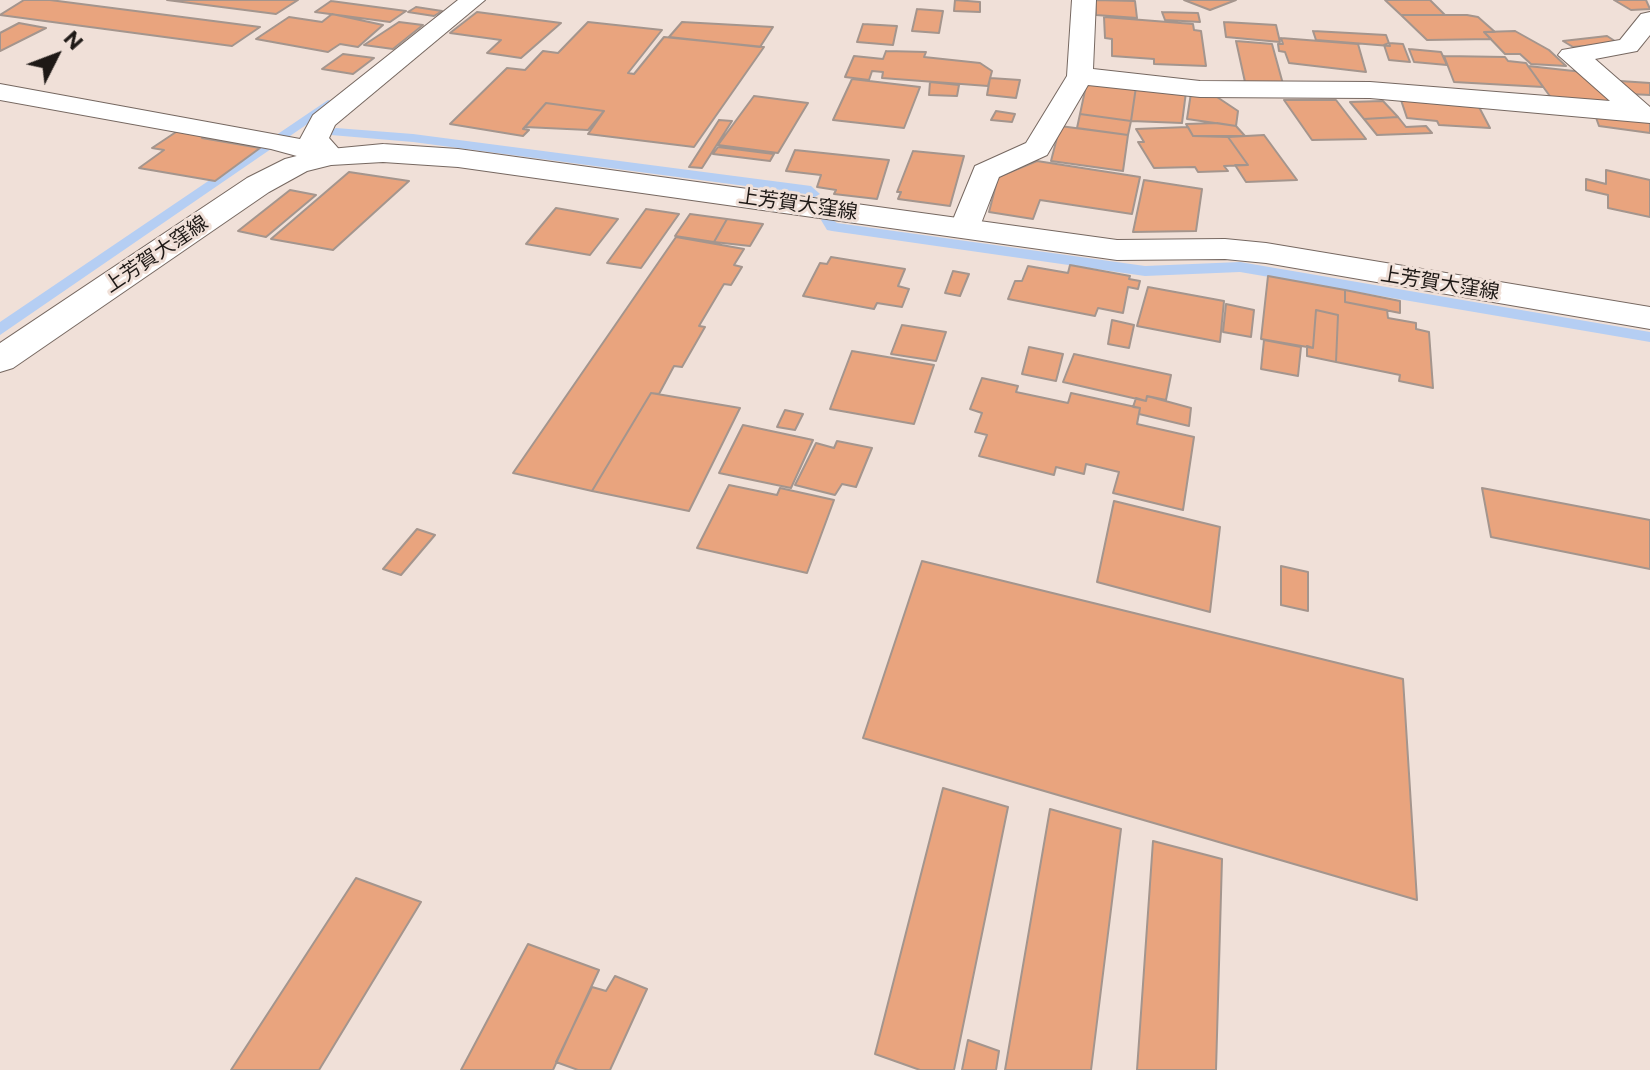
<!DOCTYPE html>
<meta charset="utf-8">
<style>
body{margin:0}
#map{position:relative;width:1650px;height:1070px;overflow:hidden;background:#f0e0d8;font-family:Commissioner,sans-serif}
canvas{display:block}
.north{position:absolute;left:16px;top:16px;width:80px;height:80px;-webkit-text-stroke:6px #f0e0d8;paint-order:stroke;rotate:48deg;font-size:22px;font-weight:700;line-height:32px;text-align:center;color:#1e1916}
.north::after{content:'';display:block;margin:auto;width:28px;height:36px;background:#1e1916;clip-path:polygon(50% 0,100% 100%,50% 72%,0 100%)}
</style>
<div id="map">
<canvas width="1650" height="1070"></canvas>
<div class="north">N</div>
</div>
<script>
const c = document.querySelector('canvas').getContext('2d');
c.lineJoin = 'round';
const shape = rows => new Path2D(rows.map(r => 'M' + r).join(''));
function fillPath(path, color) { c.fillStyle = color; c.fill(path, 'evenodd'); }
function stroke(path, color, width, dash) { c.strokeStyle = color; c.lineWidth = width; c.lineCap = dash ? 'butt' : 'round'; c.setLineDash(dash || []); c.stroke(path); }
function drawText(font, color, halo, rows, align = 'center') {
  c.font = font + ' Commissioner,"Noto Sans JP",sans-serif'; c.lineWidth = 6; c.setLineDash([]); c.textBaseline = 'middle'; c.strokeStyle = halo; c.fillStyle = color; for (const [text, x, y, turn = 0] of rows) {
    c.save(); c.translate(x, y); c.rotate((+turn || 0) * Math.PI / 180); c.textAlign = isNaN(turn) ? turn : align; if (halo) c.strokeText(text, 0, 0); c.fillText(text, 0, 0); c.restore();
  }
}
fillPath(shape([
 [328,100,338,103,0,335,0,322,328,100],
 [336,128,413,134,811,186,820,194,813,198,806,194,413,142,331,135,329,132,336,128],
 [828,216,837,223,1145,266,1240,262,1650,332,1650,342,1240,272,1145,276,832,231,827,230,821,220,828,216]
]), '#b5cef3');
const building = shape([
 [24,0,50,0,260,27,232,46,0,15,24,0],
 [167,0,298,0,276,14,167,0],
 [955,0,980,2,980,12,954,11,955,0],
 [1095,0,1135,1,1137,18,1096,15,1095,0],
 [1184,0,1236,0,1210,10,1184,0],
 [1385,0,1430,0,1445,15,1401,15,1385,0],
 [1614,0,1646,0,1650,9,1631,10,1614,0],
 [331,1,406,11,390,22,315,12,331,1],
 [416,7,442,11,434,16,408,12,416,7],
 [917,9,943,11,939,33,912,31,917,9],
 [477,12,561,23,521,58,487,53,501,40,450,33,477,12],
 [1162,12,1198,13,1200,22,1165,20,1162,12],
 [332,14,383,25,358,47,340,44,328,52,256,39,289,17,322,22,332,14],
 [1401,15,1467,15,1478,17,1495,32,1484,32,1491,39,1427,40,1401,15],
 [1104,17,1193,24,1194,30,1201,31,1206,66,1154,64,1154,59,1112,56,1112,39,1105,38,1104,17],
 [399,22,423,25,393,49,364,45,399,22],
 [588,22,662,30,628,73,634,74,664,37,764,47,694,147,588,134,604,111,546,103,523,129,529,130,523,136,450,124,507,68,525,70,543,51,558,53,588,22],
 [682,22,773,27,760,47,669,37,682,22],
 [1224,22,1276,25,1280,42,1226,37,1224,22],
 [19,23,46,28,0,51,0,33,19,23],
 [863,24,897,26,893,45,857,42,863,24],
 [1313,31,1386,35,1390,46,1316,40,1313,31],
 [1515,31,1549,50,1566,66,1531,64,1520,54,1505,54,1484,32,1515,31],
 [1607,36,1618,43,1573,47,1563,41,1607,36],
 [1281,38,1358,44,1366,72,1289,63,1285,52,1279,51,1278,44,1283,44,1281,38],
 [1236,41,1272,44,1283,84,1245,82,1236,41],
 [1389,43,1403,44,1410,62,1389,60,1384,45,1389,43],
 [1409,49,1441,52,1447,65,1414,62,1409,49],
 [886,51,926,52,924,57,980,63,992,71,988,86,882,78,883,72,872,71,869,80,845,77,854,56,883,59,886,51],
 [343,54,374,58,353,74,322,69,343,54],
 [1444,56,1505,57,1508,61,1526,63,1543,87,1454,82,1444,56],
 [1528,66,1583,72,1616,104,1552,99,1528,66],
 [990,78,1020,80,1016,98,987,95,990,78],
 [852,79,920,87,904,128,833,120,852,79],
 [1087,81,1136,87,1131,121,1080,114,1087,81],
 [1620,81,1650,83,1650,95,1630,94,1620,81],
 [930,82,959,85,957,96,929,95,930,82],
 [1136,87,1186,92,1182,123,1131,121,1136,87],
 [1191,93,1217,97,1238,111,1236,126,1187,119,1191,93],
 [754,96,808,103,778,153,718,145,754,96],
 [1284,100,1336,100,1366,139,1312,140,1284,100],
 [1401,100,1479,107,1490,128,1439,125,1437,121,1407,118,1401,100],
 [1383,101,1398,117,1364,119,1350,102,1383,101],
 [546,103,604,111,588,130,525,127,546,103],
 [996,111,1015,114,1012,122,991,120,996,111],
 [1594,112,1650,121,1650,133,1599,126,1594,112],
 [1080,114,1131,121,1128,135,1077,128,1080,114],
 [1398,117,1406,127,1426,126,1432,133,1377,135,1364,119,1398,117],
 [719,120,732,121,702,168,689,167,719,120],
 [1217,123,1236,126,1245,136,1193,136,1186,124,1217,123],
 [1060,126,1128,135,1123,171,1051,161,1060,126],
 [1188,127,1193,136,1228,137,1248,165,1224,166,1228,171,1198,172,1195,167,1154,168,1138,142,1144,142,1136,129,1188,127],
 [179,130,206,135,202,138,260,148,215,181,139,168,164,150,152,148,179,130],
 [1264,135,1297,180,1246,182,1235,165,1248,165,1228,137,1264,135],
 [718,147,774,154,770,161,713,154,718,147],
 [795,150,889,160,877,199,834,194,836,190,817,187,821,175,786,171,795,150],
 [913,151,964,156,950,206,898,199,901,192,897,192,913,151],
 [1037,161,1140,177,1132,214,1040,200,1033,219,989,212,998,177,1037,161],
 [1606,170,1650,180,1650,217,1608,208,1608,195,1586,190,1586,179,1606,184,1606,170],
 [349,172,409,181,333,250,271,239,349,172],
 [1144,180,1202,189,1196,231,1133,232,1144,180],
 [290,190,316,195,266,237,238,231,290,190],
 [556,208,618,219,590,255,526,244,556,208],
 [646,209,679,214,641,268,607,263,646,209],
 [690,214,727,219,714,242,675,236,690,214],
 [727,219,763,224,750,246,714,242,727,219],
 [676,237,744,249,734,265,742,267,731,285,724,284,699,326,705,327,682,367,674,366,659,394,651,393,592,491,513,473,676,237],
 [831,257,905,269,898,286,909,289,902,307,877,303,874,309,803,296,820,263,827,264,831,257],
 [1070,265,1130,276,1129,279,1140,281,1138,289,1128,287,1123,313,1098,308,1095,316,1008,299,1015,281,1022,281,1028,266,1068,273,1070,265],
 [953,271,969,274,960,296,945,293,953,271],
 [1268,276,1345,290,1345,302,1387,310,1388,318,1416,323,1416,329,1429,332,1433,388,1399,381,1400,375,1336,362,1338,315,1316,310,1313,348,1261,339,1268,276],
 [1148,287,1224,301,1220,342,1137,326,1148,287],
 [1345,290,1400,301,1400,313,1345,302,1345,290],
 [1226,304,1254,310,1251,337,1223,332,1226,304],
 [1316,310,1338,315,1336,362,1307,356,1307,346,1313,348,1316,310],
 [1112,320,1134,325,1129,348,1108,344,1112,320],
 [902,325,946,332,936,361,891,354,902,325],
 [1264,340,1301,347,1298,376,1261,369,1264,340],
 [1029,347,1063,354,1056,381,1022,374,1029,347],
 [852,351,934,365,914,424,830,409,852,351],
 [1074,354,1171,375,1166,400,1147,396,1146,401,1063,382,1074,354],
 [982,378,1018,386,1016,392,1068,403,1071,393,1140,408,1137,424,1194,437,1183,510,1113,493,1119,472,1086,464,1084,474,1056,467,1054,475,979,456,987,435,975,432,982,413,970,409,982,378],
 [651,393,740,408,689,511,592,491,651,393],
 [1147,396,1191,408,1189,426,1139,414,1140,408,1133,407,1136,398,1146,401,1147,396],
 [785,410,803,414,795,430,777,427,785,410],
 [743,425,813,440,791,488,719,473,743,425],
 [837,441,872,448,856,487,842,484,835,495,795,485,816,443,834,448,837,441],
 [729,485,777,495,780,488,834,500,807,573,697,548,729,485],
 [1482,488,1650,520,1650,569,1491,537,1482,488],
 [1114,501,1220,527,1210,612,1097,582,1114,501],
 [417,529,435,535,401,575,383,569,417,529],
 [922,561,1403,679,1417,900,863,738,922,561],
 [1281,566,1308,572,1308,611,1281,605,1281,566],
 [943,788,1008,807,954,1070,920,1070,875,1054,943,788],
 [1050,809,1121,829,1091,1070,1005,1070,1050,809],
 [1153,841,1222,859,1216,1070,1137,1070,1153,841],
 [356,878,421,902,319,1070,231,1070,356,878],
 [528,944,599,970,553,1070,461,1070,528,944],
 [615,976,647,989,610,1070,578,1070,556,1062,592,987,606,991,615,976],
 [968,1040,999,1051,996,1070,962,1070,968,1040]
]);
fillPath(building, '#e9a47e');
stroke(building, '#a4958d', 2);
const minor = shape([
 [458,0,485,0,335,125,329,138,345,156,340,162,330,165,271,149,0,100,0,84,300,139,313,115,458,0],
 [1072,0,1096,0,1093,69,1200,81,1370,82,1610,101,1558,55,1562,50,1620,40,1641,14,1650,12,1650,35,1637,51,1595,59,1650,107,1650,123,1370,98,1200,97,1088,85,1047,155,999,177,977,234,966,237,955,234,950,227,975,166,1026,143,1067,76,1072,0]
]);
const secondary = shape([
 [383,144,458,149,1117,240,1225,239,1266,243,1650,307,1650,329,1266,263,1225,259,1117,260,458,167,383,162,331,165,307,171,269,192,13,368,0,372,0,343,247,178,285,159,320,150,383,144]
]);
stroke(minor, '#766861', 2);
stroke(secondary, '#766861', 2);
fillPath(minor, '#fff');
fillPath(secondary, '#fff');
drawText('20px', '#1e1916', '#f0e0d8', [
 ["上芳賀大窪線",798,204,8],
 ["上芳賀大窪線",156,254,-34],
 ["上芳賀大窪線",1440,283,9]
]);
</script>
